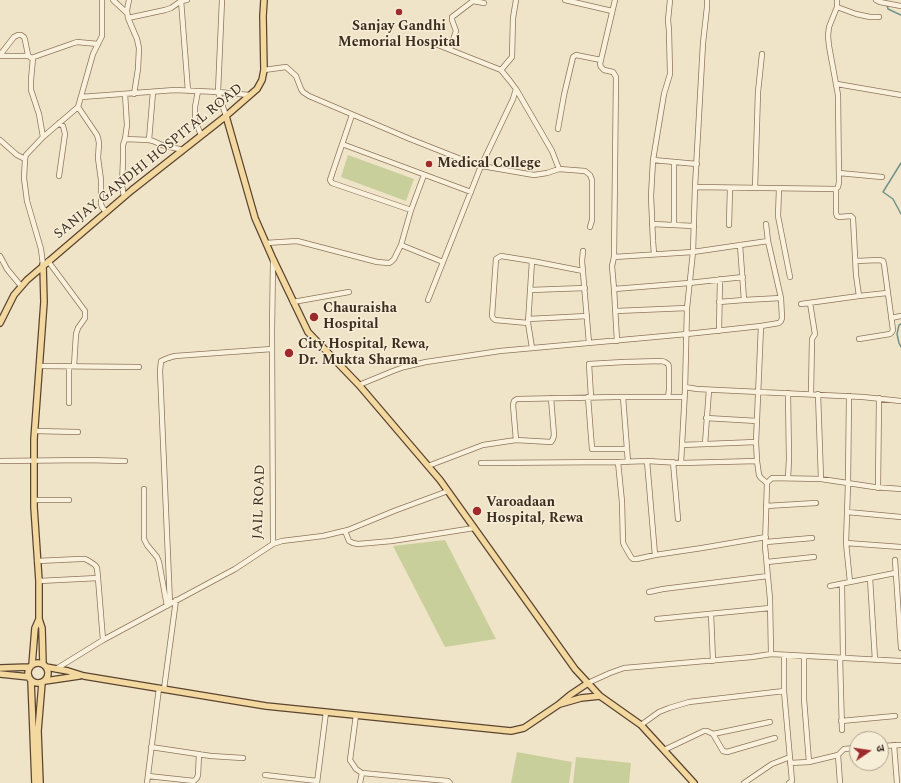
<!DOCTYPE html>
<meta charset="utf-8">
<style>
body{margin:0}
#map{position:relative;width:901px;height:783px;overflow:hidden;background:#f0e4c8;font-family:Spectral,"Noto Sans Devanagari",serif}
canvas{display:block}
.north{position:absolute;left:849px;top:731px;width:40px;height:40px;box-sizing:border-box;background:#f7eed8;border:1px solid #ada18e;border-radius:50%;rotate:77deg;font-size:11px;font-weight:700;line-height:16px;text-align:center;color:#3d2e20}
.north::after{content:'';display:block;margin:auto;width:14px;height:18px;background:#9e2a2b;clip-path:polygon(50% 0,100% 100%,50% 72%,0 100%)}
</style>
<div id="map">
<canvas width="901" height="783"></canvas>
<div class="north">उ</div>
</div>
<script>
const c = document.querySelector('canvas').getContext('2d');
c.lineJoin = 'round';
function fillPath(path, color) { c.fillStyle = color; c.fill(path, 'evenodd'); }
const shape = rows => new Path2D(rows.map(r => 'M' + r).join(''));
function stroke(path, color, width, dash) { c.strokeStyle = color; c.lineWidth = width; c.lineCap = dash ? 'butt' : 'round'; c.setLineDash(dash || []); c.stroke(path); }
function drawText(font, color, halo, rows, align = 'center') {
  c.font = font + ' Spectral,serif'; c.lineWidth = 3; c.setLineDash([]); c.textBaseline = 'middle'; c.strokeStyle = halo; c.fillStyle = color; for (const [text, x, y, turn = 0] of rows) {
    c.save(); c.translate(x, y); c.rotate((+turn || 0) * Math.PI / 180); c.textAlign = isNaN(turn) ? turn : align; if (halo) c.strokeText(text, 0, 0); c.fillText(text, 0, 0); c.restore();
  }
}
fillPath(shape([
 [348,155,414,179,406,201,341,177],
 [445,540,496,639,445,647,393,546],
 [517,752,572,762,569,783,511,783],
 [576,757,631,763,629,783,573,783]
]), '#c9cf9b');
stroke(shape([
 [887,5,888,9,901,15],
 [901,163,883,192,893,199,901,214],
 [901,324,899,325,897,334,899,343,901,347]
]), '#6f938a', 1.5);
const minor = shape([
 [113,0,127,13],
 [129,0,127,10,128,18,137,39,139,48,138,69,134,94],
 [181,0,188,91],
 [222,0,218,92,226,116],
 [565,0,612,11],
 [615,0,600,64,601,67,604,70,613,72,616,77,614,257,612,266,614,289,617,341],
 [670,0,668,20,669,31,670,74,664,94,653,160,697,164],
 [876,0,880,2,901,6],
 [837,7,856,14,870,17,879,17],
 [128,18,165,10,171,8,181,1,187,0],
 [428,41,501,70,510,81,516,89,513,99,481,166,428,300],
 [450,49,456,31,452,20,452,17,473,1,484,3],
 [0,55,14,37,18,35,21,35,24,37,25,40,28,55,31,58,71,44,77,42,98,44],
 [0,56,29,56],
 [33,58,31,80,31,90,39,114,43,137],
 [264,70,286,67,296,76,301,89,303,92,309,96,410,139,476,165,534,175,547,173,559,169,585,171,590,175,592,180,592,220,590,227],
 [501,70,512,57,513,18,516,0],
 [837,84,901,95],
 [516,89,552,151,559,169],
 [198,91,195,107,195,120,201,135],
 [125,94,127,125,125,139,149,140,153,141,162,145,183,150],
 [81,97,175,90,218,92,249,95],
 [78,107,97,135,98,138,99,143,98,158,101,180,101,204,102,207,106,212],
 [352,115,330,180,332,183,411,210],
 [558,129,564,95,573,57,576,55,601,60],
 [0,140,17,155,25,159],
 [149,140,153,92],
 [342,144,471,192],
 [653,160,651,196,653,241,654,254],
 [839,173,882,177],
 [424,175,411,210,401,245,443,262],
 [59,176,65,134,63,126,59,123],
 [695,187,836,189,838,187,839,182,838,95,829,46,828,36,829,27,837,7,837,0],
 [755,188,758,92,762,54],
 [779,189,778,216,790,277],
 [836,189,836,213,837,216,839,217,851,216,853,218,856,275,859,296],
 [124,197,122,185,123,160,123,145,125,139],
 [652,224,694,226],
 [674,225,674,163],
 [729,225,730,188],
 [266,243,297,241,377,262,389,263,391,262,394,259,401,245],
 [740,245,744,300],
 [583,251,582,261,589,343],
 [0,256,7,269,21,286],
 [614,257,693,252,768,241],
 [48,261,85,311,85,318,78,328,76,334,74,366],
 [856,261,879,260,883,261,884,264,893,330,892,332,890,334,859,339],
 [43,265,41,249,27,201,24,178,25,159,26,155,43,137,78,107,93,54,102,36,102,0],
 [614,289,689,283,743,277],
 [530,290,585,288],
 [293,302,349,292],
 [719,302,744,300,781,298],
 [810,303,815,334,812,339,811,394],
 [801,304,859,296,887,293],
 [616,311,687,308],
 [891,318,901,316],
 [528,319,587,316],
 [528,323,495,320,493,318,492,316,496,259,501,256,532,261],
 [719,331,720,279],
 [532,348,528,323,532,261,583,271],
 [39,366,139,367],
 [69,367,69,403],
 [359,385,393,371,404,367,426,362,500,351,687,334,761,326,779,323,781,321,782,318,781,298,768,241,766,224],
 [685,387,697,389,863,397,901,401],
 [818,394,821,479],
 [849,396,848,484,846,543,850,582],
 [588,397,592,449,627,449],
 [591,397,589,364,624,362,662,361,665,362,668,364,669,367,669,390,668,397],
 [623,397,628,462],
 [706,418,757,421],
 [35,431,78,432],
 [516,440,513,405,514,401,517,399,617,397,684,397],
 [705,444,709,390],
 [682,445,756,442],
 [0,461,88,460,125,461],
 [647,461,655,555],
 [757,461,759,475,761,478,767,483],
 [618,462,622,502,623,542,624,545,631,557,633,559,637,559,655,555,702,548,766,537],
 [673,462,678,519],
 [481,463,618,462,647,461,681,463,685,390,687,308,693,252,695,187,703,43,707,7,707,0],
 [681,463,757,461,756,442,761,326],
 [428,466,483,445,516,440,551,442,553,439,554,435,551,398],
 [788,478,789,459,788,393],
 [878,488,879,398],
 [144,489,144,539,147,545,157,557,159,562,167,606],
 [34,500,69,500],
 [766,506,816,503],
 [847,512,901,517],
 [345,531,349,541,353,543,358,544,392,541,474,528],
 [766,542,812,538],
 [846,543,901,547],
 [273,544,282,541,323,536,348,530,394,511,448,491],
 [895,560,901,648],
 [37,561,80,559,85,559,89,561,95,565,97,568,98,578],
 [767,562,814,557],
 [870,578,875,660],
 [39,581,98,578,103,640],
 [842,584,843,658],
 [830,586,895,573],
 [649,592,663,589,768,576],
 [170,604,160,371,161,361,168,358,175,356,272,349],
 [711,614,713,661],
 [657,619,770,608],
 [771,654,901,661],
 [784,655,784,691,792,781,789,783],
 [804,656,804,699,809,762],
 [840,658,842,730],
 [56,669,103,640,235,569,273,544,272,333,273,260],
 [588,683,610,673,624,668,752,657,771,654,770,599,765,546,767,483,772,478,821,479,874,487,901,489],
 [164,689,176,600],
 [356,715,350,760,356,769,362,773,448,781,450,783],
 [841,721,895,716],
 [641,725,659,712,669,708,689,702,784,691],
 [713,734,723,751,727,752,775,738],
 [894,745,897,783],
 [881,746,901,745],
 [151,747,211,756,243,758],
 [664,750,704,731,707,731,713,734,770,722],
 [838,755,840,783],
 [790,763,809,762,838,755,844,749,857,748],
 [265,775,317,781],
 [148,776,194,781,197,778,198,775,199,754],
 [147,783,159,688],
 [317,783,326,712],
 [360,783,362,773],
 [744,783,772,764,790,757]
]);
const major = shape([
 [226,116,255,218,273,259,308,332,359,385,440,480,575,669,600,696,641,725,694,783],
 [0,323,14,295,27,280,132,190,226,116,257,89,262,80,264,70,263,16,264,0],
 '28 673a10 10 0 1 1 20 0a10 10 0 1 1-20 0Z',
 [43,664,42,628,39,619,39,581,34,507,34,439,44,302,43,265],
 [32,665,35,628,39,619],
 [46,667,68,671,84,676,266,706,511,731,524,728,558,705,570,695,588,683],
 [0,668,30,667],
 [0,674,29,677],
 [31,680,35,783],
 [45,681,79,676],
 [560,704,581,698,600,696],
 [40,783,38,731,42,683]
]);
stroke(minor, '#8d765c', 6);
stroke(major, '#5b4430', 8);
stroke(minor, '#faf1dc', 4.5);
stroke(major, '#f3d9a0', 5.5);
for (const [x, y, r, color] of [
 [399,12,4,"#9e2a2b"],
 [429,164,4,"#9e2a2b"],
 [314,317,5,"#9e2a2b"],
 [289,353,5,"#9e2a2b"],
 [477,511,5,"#9e2a2b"]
]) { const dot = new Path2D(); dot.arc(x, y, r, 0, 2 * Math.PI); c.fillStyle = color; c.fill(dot); stroke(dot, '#f7eed8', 1.5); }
drawText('bold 14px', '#3d2e20', '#f7eed8', [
 ["Sanjay Gandhi",399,27,"center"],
 ["Memorial Hospital",399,43,"center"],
 ["Medical College",437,164],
 ["Chauraisha",323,309],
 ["Hospital",323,325],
 ["City Hospital, Rewa,",298,345],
 ["Dr. Mukta Sharma",298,361],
 ["Varoadaan",486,503],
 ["Hospital, Rewa",486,519]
], 'left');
drawText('14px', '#3d2e20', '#f7eed8', [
 ["SANJAY GANDHI HOSPITAL ROAD",149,162,-39],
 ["JAIL ROAD",260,502,-88]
]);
</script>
